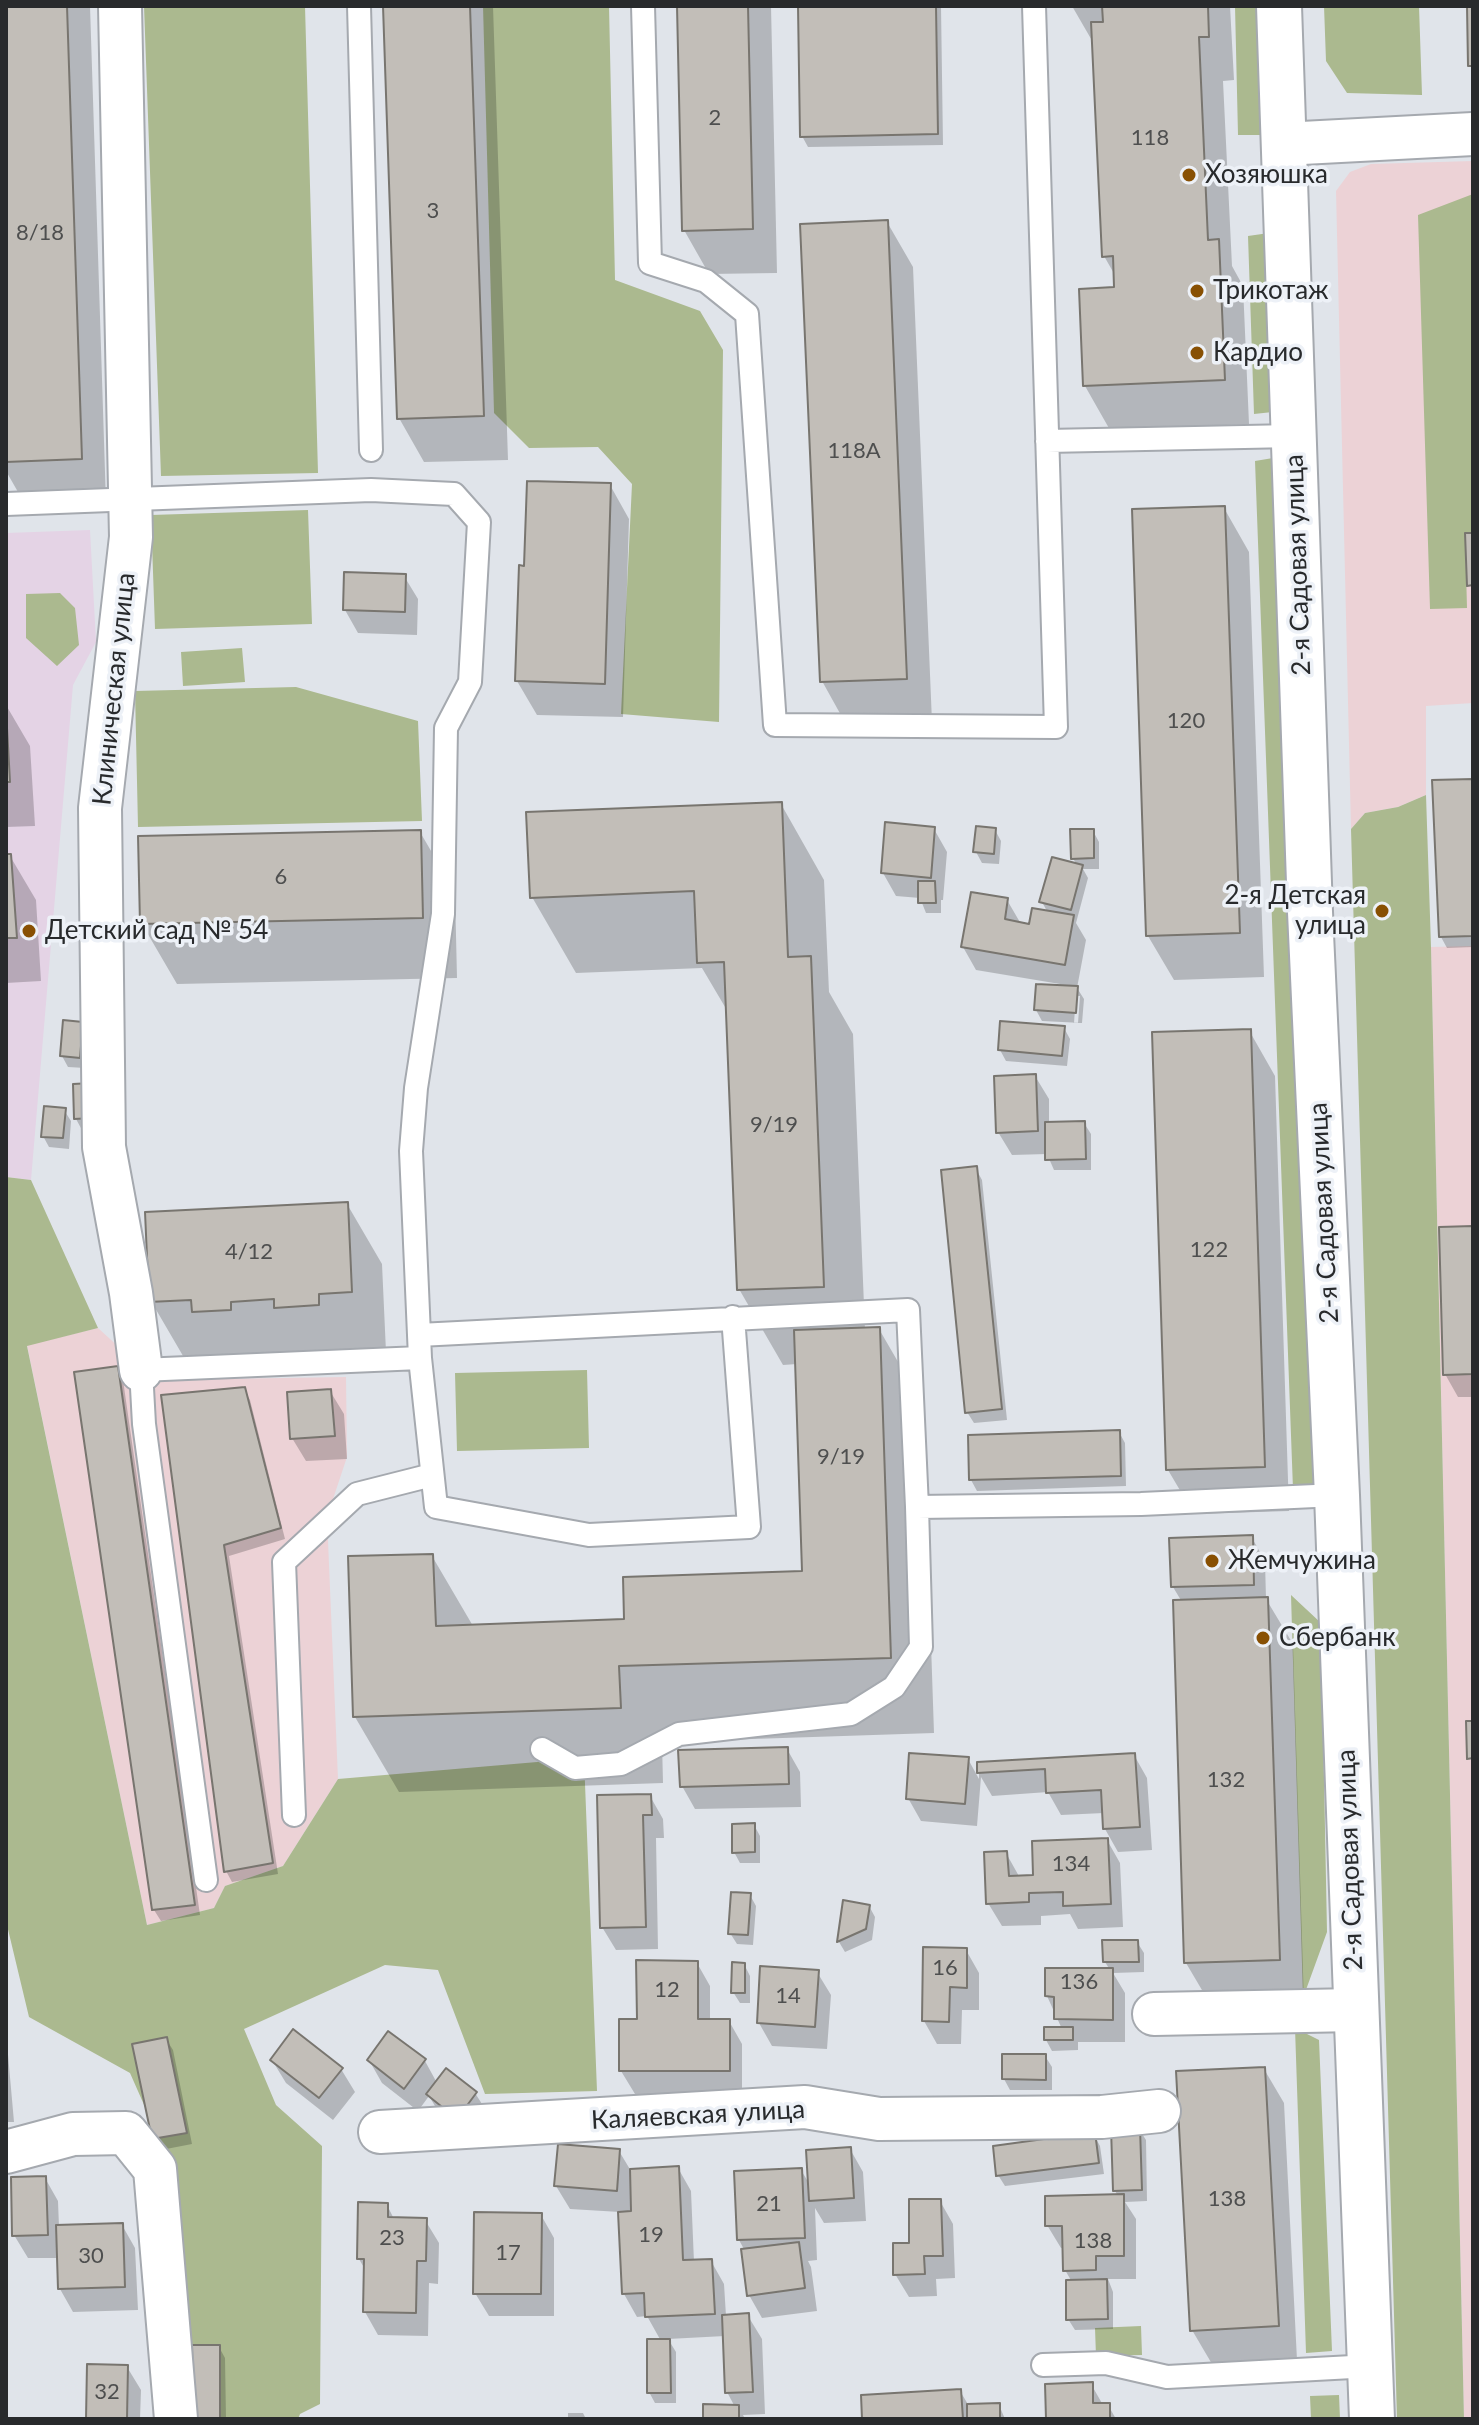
<!DOCTYPE html>
<meta charset="utf-8">
<style>
body{margin:0}
#map{position:relative;width:1479px;height:2425px;overflow:hidden;background:#e0e4ea;font-family:Lato,sans-serif}
canvas{display:block}
.frame{position:absolute;inset:0;border:8px solid #282a2c;pointer-events:none}
</style>
<div id="map">
<canvas width="1479" height="2425"></canvas>
<div class="frame"></div>
</div>
<script>
const c = document.querySelector('canvas').getContext('2d');
c.lineJoin = 'round';
function fillPath(path, color) { c.fillStyle = color; c.fill(path, 'evenodd'); }
const shape = rows => new Path2D(rows.map(r => 'M' + r).join(''));
function stroke(path, color, width, dash) { c.strokeStyle = color; c.lineWidth = width; c.lineCap = dash ? 'butt' : 'round'; c.setLineDash(dash || []); c.stroke(path); }
function drawText(font, color, halo, rows, align = 'center') {
  c.font = font + ' Lato,sans-serif'; c.lineWidth = 7; c.setLineDash([]); c.textBaseline = 'middle'; c.strokeStyle = halo; c.fillStyle = color; for (const [text, x, y, turn = 0] of rows) {
    c.save(); c.translate(x, y); c.rotate((+turn || 0) * Math.PI / 180); c.textAlign = isNaN(turn) ? turn : align; if (halo) c.strokeText(text, 0, 0); c.fillText(text, 0, 0); c.restore();
  }
}
fillPath(shape([
 [1473,161,1473,703,1426,706,1426,795,1398,807,1365,813,1351,829,1336,191,1350,172,1371,164],
 [1473,946,1473,2419,1464,2419,1431,947],
 [98,1328,155,1380,346,1377,347,1457,327,1517,338,1779,283,1866,225,1886,214,1908,147,1925,27,1345]
]), '#ecd2d6');
fillPath(shape([
 [90,530,96,642,73,685,31,1180,6,1177,6,533]
]), '#e4d3e5');
fillPath(shape([
 [144,6,305,6,318,473,161,476],
 [483,6,609,6,615,280,700,311,723,350,719,722,621,714,632,484,598,447,529,448,494,413],
 [1235,6,1258,6,1261,135,1238,135],
 [1324,6,1419,6,1422,95,1347,93,1326,61],
 [1473,194,1473,533,1465,533,1467,608,1430,609,1418,215],
 [1276,232,1282,411,1254,414,1248,236],
 [1285,456,1320,1488,1293,1489,1255,461],
 [308,510,312,624,155,629,151,515],
 [60,593,75,608,79,645,57,666,26,638,26,594],
 [242,648,245,682,183,686,181,652],
 [296,687,418,721,422,821,138,827,135,691],
 [1426,795,1431,947,1464,2419,1397,2419,1351,829,1365,813,1398,807],
 [6,1177,31,1180,98,1328,27,1346,147,1925,214,1908,225,1886,283,1866,338,1779,584,1758,597,2091,485,2094,438,1970,385,1965,244,2029,276,2105,322,2146,320,2404,300,2414,298,2419,188,2419,171,2166,130,2073,29,2017,6,1921],
 [587,1370,589,1448,457,1451,455,1373],
 [1291,1595,1321,1623,1327,1932,1303,1998],
 [1295,2028,1319,2040,1332,2351,1306,2353],
 [1141,2326,1142,2355,1096,2356,1095,2328],
 [1339,2395,1340,2419,1311,2419,1310,2396]
]), '#abb98f');
fillPath(shape([
 [6,6,90,6,106,503,26,506,6,471],
 [385,6,493,6,508,460,424,462,399,418],
 [679,6,771,6,777,273,709,274,684,230],
 [800,6,941,6,943,145,808,147,802,136],
 [1072,6,1230,6,1234,80,1223,81,1232,266,1243,286,1249,424,1110,430,1085,386,1116,289,1116,277,1104,256,1094,44],
 [887,222,913,267,932,722,847,726,822,681],
 [610,485,629,519,623,717,537,715,517,681,526,568],
 [1224,508,1249,552,1264,977,1174,980,1148,936],
 [404,576,418,599,417,635,358,633,345,610],
 [6,705,30,746,35,826,6,827],
 [1473,781,1473,947,1447,948,1441,937],
 [781,804,824,880,829,992,853,1034,865,1330,879,1329,923,1405,934,1733,662,1742,663,1783,399,1792,355,1717,432,1556,473,1626,626,1621,804,1573,797,1364,783,1365,739,1289,728,1012,702,968,576,973,532,897],
 [934,829,947,852,943,900,941,900,941,913,926,913,920,898,896,896,883,873],
 [995,830,1001,841,999,864,982,863,976,852],
 [1093,831,1099,842,1099,869,1083,869,1088,878,1076,923,1086,940,1077,988,1084,999,1082,1023,1042,1021,1036,1010,1060,984,976,970,963,947,1007,900,1021,924,1031,926,1048,913,1042,902,1077,866,1073,858],
 [1076,996,1080,996,1078,1023,1074,1023],
 [420,832,455,892,457,978,177,984,142,924],
 [6,856,10,856,36,900,41,981,6,983],
 [82,1024,85,1068,68,1067,62,1056],
 [1064,1028,1070,1039,1067,1066,1006,1061,1000,1050],
 [1250,1032,1275,1076,1289,1511,1194,1514,1168,1470],
 [1035,1076,1049,1099,1049,1124,1084,1123,1091,1134,1091,1170,1054,1170,1047,1154,1012,1155,998,1132],
 [75,1086,98,1129,82,1130,76,1119],
 [64,1110,71,1121,69,1149,49,1147,43,1136],
 [976,1169,982,1180,1007,1420,974,1423,967,1412],
 [347,1204,382,1264,386,1352,186,1361,151,1301],
 [1473,1228,1473,1397,1458,1397,1445,1374],
 [116,1369,123,1380,200,1915,161,1921,154,1910,76,1374],
 [244,1389,250,1400,285,1539,229,1556,278,1874,232,1882,226,1871,163,1397],
 [330,1391,344,1414,347,1459,306,1461,292,1438],
 [1119,1432,1125,1443,1126,1486,977,1491,971,1480],
 [1252,1538,1265,1561,1266,1599,1293,1644,1304,2004,1212,2007,1186,1963,1182,1602,1173,1587],
 [787,1749,800,1772,801,1807,695,1809,682,1786],
 [1134,1755,1147,1778,1152,1850,1118,1852,1105,1829,1104,1813,1061,1815,1048,1792,992,1796,981,1777,977,1826,921,1821,908,1798,968,1759,979,1779,979,1764],
 [650,1796,663,1819,664,1838,656,1838,658,1949,616,1950,602,1927,599,1797],
 [754,1825,760,1836,760,1863,740,1863,734,1852],
 [1107,1840,1120,1863,1123,1927,1078,1929,1070,1914,1041,1916,1041,1925,1002,1926,988,1903,1006,1853,1020,1878,1035,1877],
 [750,1895,756,1906,753,1945,737,1944,730,1933],
 [845,1903,869,1906,875,1917,872,1940,845,1952,839,1942],
 [1137,1942,1144,1953,1144,1972,1113,1973,1125,1993,1125,2042,1078,2042,1078,2050,1052,2051,1046,2040,1062,2029,1047,1996,1110,1970,1105,1962],
 [966,1950,979,1973,979,2010,962,2010,961,2044,937,2044,924,2021],
 [697,1963,710,1986,710,2021,729,2021,742,2044,742,2094,635,2094,621,2071,639,2021],
 [744,1964,750,1976,750,2003,740,2003,733,1992],
 [817,1972,831,1995,827,2049,772,2046,759,2023],
 [6,2032,14,2122,6,2122],
 [166,2039,173,2050,192,2144,161,2150,154,2139],
 [1045,2056,1052,2067,1052,2090,1010,2090,1004,2079],
 [272,2060,341,2069,355,2092,333,2120,286,2083],
 [369,2060,425,2061,437,2083,475,2093,482,2104,464,2128,435,2106,429,2096,418,2111,382,2083],
 [1264,2069,1284,2103,1297,2360,1212,2364,1192,2330],
 [1139,2129,1146,2140,1147,2201,1125,2202,1136,2219,1136,2279,1108,2279,1113,2292,1113,2329,1075,2330,1068,2319,1072,2282,1065,2270,1065,2248,1061,2248,1047,2225,1118,2196,1115,2191],
 [1094,2135,1100,2146,1104,2174,1005,2186,998,2175],
 [850,2149,863,2172,866,2221,824,2223,815,2208,817,2260,808,2261,811,2267,817,2311,762,2318,749,2295,745,2251,739,2240,801,2170,810,2185],
 [619,2151,631,2171,678,2168,691,2191,694,2262,711,2261,724,2284,726,2316,748,2316,762,2339,765,2414,743,2415,745,2419,705,2419,735,2407,727,2392,725,2336,668,2339,676,2352,676,2403,655,2403,649,2392,661,2341,647,2316,637,2317,624,2294,620,2212,570,2209,556,2186],
 [45,2178,58,2201,59,2227,122,2225,135,2248,138,2310,73,2312,60,2289,59,2258,28,2258,14,2235],
 [940,2201,953,2224,955,2278,936,2279,937,2296,909,2297,895,2274],
 [387,2205,394,2219,425,2220,439,2243,438,2284,429,2283,428,2336,378,2335,365,2312,366,2271,359,2259],
 [541,2215,554,2238,554,2316,489,2316,475,2293],
 [219,2347,225,2358,226,2419,195,2419],
 [127,2367,141,2390,140,2419,88,2419],
 [1091,2384,1103,2405,1108,2405,1116,2419,1048,2419],
 [960,2391,969,2406,999,2405,1005,2419,864,2419],
 [568,2413,583,2413,586,2419,568,2419]
]), '#0003');
const building = shape([
 [6,6,67,6,82,459,6,462,6,6],
 [383,6,470,6,484,416,397,419,383,6],
 [677,6,748,6,753,229,682,231,677,6],
 [798,6,936,6,938,134,800,137,798,6],
 [1102,6,1208,6,1209,37,1199,37,1208,240,1219,239,1225,380,1083,386,1079,289,1114,287,1113,256,1102,257,1091,22,1103,22,1102,6],
 [1467,6,1473,6,1473,66,1468,66,1467,6],
 [888,220,907,679,820,682,800,224,888,220],
 [527,481,611,483,605,684,515,681,519,565,524,566,527,481],
 [1225,506,1240,933,1146,936,1132,509,1225,506],
 [1465,533,1473,533,1473,585,1467,586,1465,533],
 [344,572,406,574,405,612,343,610,344,572],
 [6,710,10,782,6,782,6,710],
 [1473,779,1473,936,1439,937,1432,780,1473,779],
 [782,802,788,957,811,956,824,1287,737,1290,724,962,697,963,694,891,530,898,526,812,782,802],
 [885,822,935,827,931,878,881,873,885,822],
 [976,826,996,828,994,854,973,852,976,826],
 [1070,829,1094,829,1094,858,1071,859,1070,829],
 [421,830,423,918,140,924,138,836,421,830],
 [6,854,11,854,17,938,6,938,6,854],
 [1052,857,1083,865,1071,910,1039,902,1052,857],
 [918,881,935,881,936,903,918,903,918,881],
 [971,892,1008,898,1005,919,1029,924,1032,908,1074,915,1065,965,961,947,971,892],
 [1036,984,1078,986,1076,1013,1034,1010,1036,984],
 [63,1020,83,1022,80,1058,60,1056,63,1020],
 [1000,1021,1065,1026,1062,1056,998,1050,1000,1021],
 [1251,1029,1265,1467,1166,1470,1152,1032,1251,1029],
 [1036,1074,1038,1131,996,1133,994,1076,1036,1074],
 [92,1083,93,1118,74,1119,73,1084,92,1083],
 [44,1106,66,1108,63,1138,41,1137,44,1106],
 [1085,1121,1086,1159,1045,1160,1045,1122,1085,1121],
 [977,1166,1002,1409,965,1413,941,1170,977,1166],
 [348,1202,352,1292,319,1294,319,1305,274,1308,274,1299,231,1302,231,1310,192,1312,191,1300,149,1302,145,1212,348,1202],
 [1473,1226,1473,1374,1443,1375,1439,1227,1473,1226],
 [880,1327,891,1658,619,1666,621,1708,353,1717,348,1556,433,1554,436,1626,624,1619,623,1577,802,1571,794,1330,880,1327],
 [118,1366,195,1905,152,1910,74,1372,118,1366],
 [245,1387,281,1528,224,1545,273,1863,224,1872,161,1395,245,1387],
 [331,1389,335,1436,290,1439,287,1392,331,1389],
 [1120,1430,1121,1476,969,1480,968,1435,1120,1430],
 [1253,1535,1254,1585,1171,1587,1169,1538,1253,1535],
 [1268,1597,1280,1960,1184,1963,1173,1600,1268,1597],
 [1466,1721,1473,1721,1473,1758,1467,1759,1466,1721],
 [788,1747,789,1784,680,1787,678,1750,788,1747],
 [909,1753,969,1757,965,1804,906,1799,909,1753],
 [1135,1753,1140,1827,1103,1829,1101,1790,1046,1793,1045,1769,977,1773,977,1762,1135,1753],
 [651,1794,652,1815,643,1815,646,1927,600,1928,597,1795,651,1794],
 [755,1823,755,1852,732,1853,732,1824,755,1823],
 [1108,1838,1111,1904,1063,1906,1063,1892,1029,1893,1029,1902,986,1904,984,1852,1007,1851,1009,1876,1033,1875,1032,1841,1108,1838],
 [731,1892,751,1893,748,1935,728,1934,731,1892],
 [843,1900,870,1905,866,1929,837,1942,843,1900],
 [1102,1940,1138,1940,1139,1962,1103,1962,1102,1940],
 [923,1947,967,1948,967,1988,950,1987,949,2022,922,2021,923,1947],
 [636,1960,698,1961,698,2019,730,2019,730,2071,619,2071,619,2019,637,2019,636,1960],
 [732,1962,745,1963,745,1993,731,1993,732,1962],
 [760,1966,819,1970,815,2027,757,2023,760,1966],
 [1045,1968,1113,1968,1113,2020,1054,2019,1054,1997,1045,1996,1045,1968],
 [1044,2027,1073,2027,1073,2040,1044,2040,1044,2027],
 [293,2029,343,2068,319,2098,270,2060,293,2029],
 [388,2031,426,2059,404,2089,367,2060,388,2031],
 [167,2037,187,2133,152,2139,132,2044,167,2037],
 [1002,2054,1046,2054,1046,2080,1002,2079,1002,2054],
 [1265,2067,1279,2326,1190,2331,1176,2071,1265,2067],
 [446,2068,477,2092,457,2119,426,2094,446,2068],
 [1140,2127,1142,2190,1113,2191,1111,2128,1140,2127],
 [1095,2132,1099,2163,996,2176,993,2146,1095,2132],
 [558,2144,620,2149,617,2191,554,2186,558,2144],
 [851,2147,854,2198,809,2201,806,2150,851,2147],
 [679,2166,683,2260,712,2259,715,2314,645,2317,644,2293,622,2294,618,2212,631,2211,630,2169,679,2166],
 [802,2168,805,2238,737,2240,734,2171,802,2168],
 [46,2176,48,2235,12,2236,11,2177,46,2176],
 [1124,2194,1124,2256,1096,2256,1096,2270,1063,2271,1062,2226,1045,2226,1045,2196,1124,2194],
 [909,2199,941,2199,943,2256,924,2256,925,2274,893,2275,893,2243,909,2243,909,2199],
 [358,2202,388,2203,388,2217,427,2218,426,2261,417,2261,416,2313,363,2312,364,2259,357,2259,358,2202],
 [474,2212,542,2213,541,2294,473,2294,474,2212],
 [123,2223,125,2287,58,2289,56,2225,123,2223],
 [799,2242,805,2288,747,2296,741,2249,799,2242],
 [1107,2279,1108,2319,1066,2320,1066,2280,1107,2279],
 [749,2313,753,2392,725,2393,722,2315,749,2313],
 [647,2339,670,2339,671,2393,647,2393,647,2339],
 [192,2345,220,2345,220,2419,193,2419,192,2345],
 [87,2364,128,2365,127,2419,86,2419,87,2364],
 [1093,2382,1093,2403,1110,2403,1110,2419,1046,2419,1045,2384,1093,2382],
 [961,2389,963,2419,862,2419,861,2395,961,2389],
 [1000,2403,1000,2419,967,2419,967,2404,1000,2403],
 [703,2404,739,2405,739,2419,703,2419,703,2404]
]);
fillPath(building, '#c2beb8');
stroke(building, '#78756f', 2);
const lane = shape([
 [359,6,371,450],
 [643,6,650,263,706,281,747,314,775,725,1056,727,1034,6],
 [1047,441,1293,436],
 [6,504,371,490,454,494,479,522,470,682,446,728,443,914,416,1088,411,1151,420,1358,436,1507,589,1535,749,1527,733,1317],
 [419,1335,908,1310,917,1507,1141,1504,1337,1495],
 [542,1749,575,1768,621,1764,679,1734,851,1714,894,1687,921,1647,917,1507],
 [294,1815,284,1562,357,1494,432,1475],
 [206,1880,144,1424,141,1370,420,1358],
 [1043,2365,1106,2363,1167,2377,1371,2366]
]);
const street = shape([
 [120,6,131,537,100,808,104,1147,131,1293,141,1370],
 [1283,144,1473,134],
 [1154,2014,1355,2010],
 [380,2132,805,2107,879,2119,1102,2117,1159,2111],
 [6,2152,73,2134,126,2133,155,2169,176,2419]
]);
const secondary = shape([
 [1279,6,1310,912,1337,1495,1372,2419]
]);
stroke(lane, '#a5a9af', 26);
stroke(street, '#a5a9af', 46);
stroke(secondary, '#a5a9af', 48);
stroke(lane, '#fff', 22);
stroke(street, '#fff', 42);
stroke(secondary, '#fff', 44);
for (const [x, y, r, color] of [
 [1189,175,8,"#885003"],
 [1197,291,8,"#885003"],
 [1197,353,8,"#885003"],
 [1382,911,8,"#885003"],
 [29,931,8,"#885003"],
 [1212,1561,8,"#885003"],
 [1263,1638,8,"#885003"]
]) { const dot = new Path2D(); dot.arc(x, y, r, 0, 2 * Math.PI); c.fillStyle = color; c.fill(dot); stroke(dot, '#edf1f7', 3); }
drawText('22px', '#4e4f4f', null, [
 ["2",715,118],
 ["118",1150,138],
 ["3",433,211],
 ["8/18",40,233],
 ["118А",854,451],
 ["120",1186,721],
 ["6",281,877],
 ["9/19",774,1125],
 ["122",1209,1250],
 ["4/12",249,1252],
 ["9/19",841,1457],
 ["132",1226,1780],
 ["134",1071,1864],
 ["16",945,1968],
 ["136",1079,1982],
 ["12",667,1990],
 ["14",788,1996],
 ["138",1227,2199],
 ["21",769,2204],
 ["19",651,2235],
 ["23",392,2238],
 ["138",1093,2241],
 ["17",508,2253],
 ["30",91,2256],
 ["32",107,2392]
]);
drawText('26px', '#282a2c', '#edf1f7', [
 ["Хозяюшка",1205,175],
 ["Трикотаж",1213,291],
 ["Кардио",1213,353],
 ["2-я Детская",1366,896,"right"],
 ["улица",1366,926,"right"],
 ["Детский сад № 54",45,931],
 ["Жемчужина",1228,1561],
 ["Сбербанк",1279,1638]
], 'left');
drawText('26px', '#282a2c', '#edf1f7', [
 ["2-я Садовая улица",1298,565,-92],
 ["Клиническая улица",114,689,-84],
 ["2-я Садовая улица",1324,1213,-93],
 ["2-я Садовая улица",1350,1860,-92],
 ["Каляевская улица",698,2115,-3]
]);
</script>
